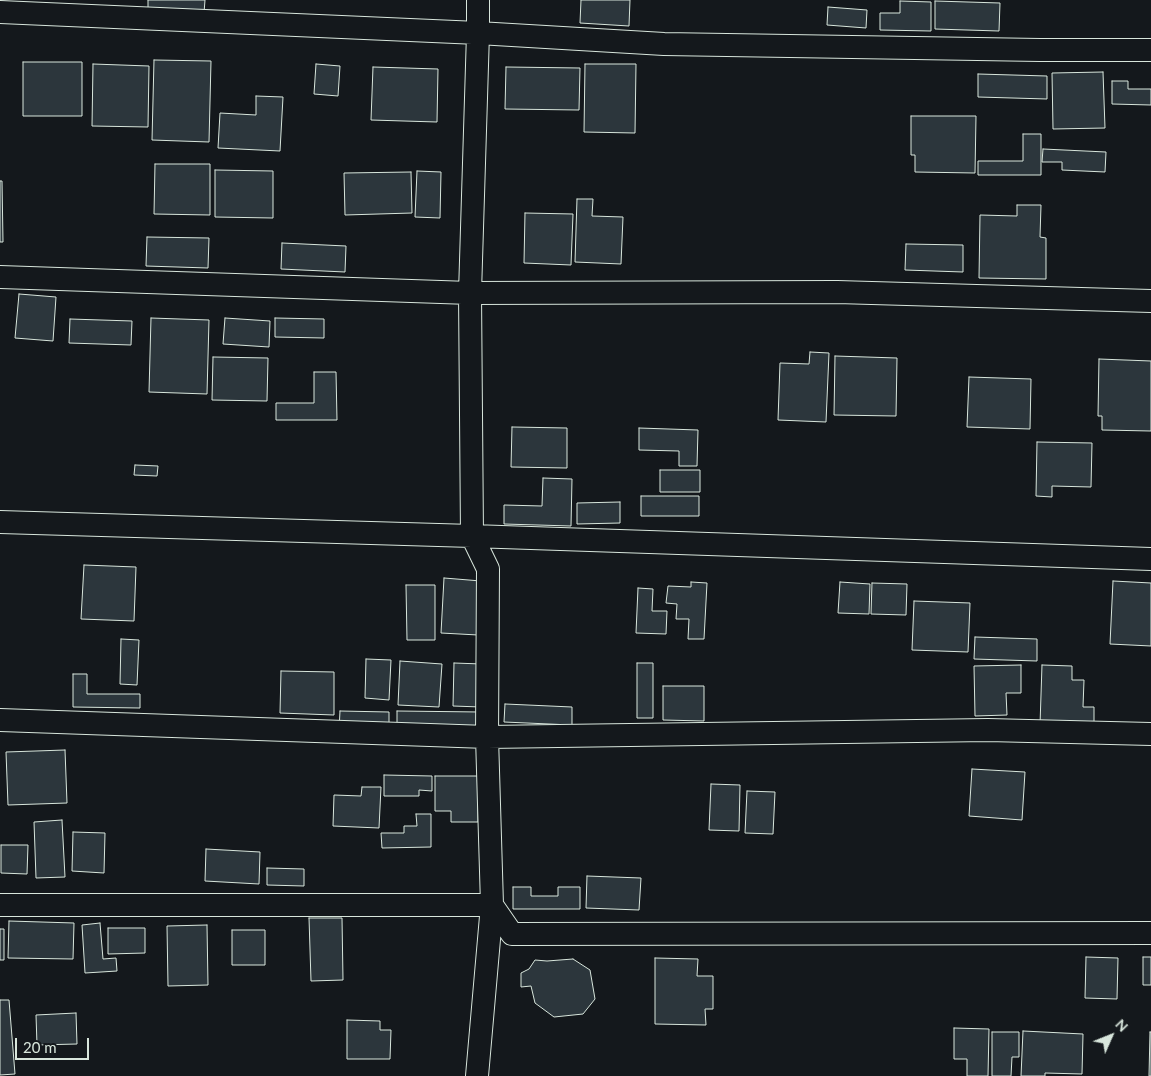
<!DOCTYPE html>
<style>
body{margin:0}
#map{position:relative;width:1151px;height:1076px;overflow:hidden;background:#14181c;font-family:Lato,sans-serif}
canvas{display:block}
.north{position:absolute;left:1086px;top:1011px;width:50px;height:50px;-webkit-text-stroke:4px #14181c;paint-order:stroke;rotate:46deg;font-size:14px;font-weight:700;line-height:20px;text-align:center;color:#d8e6dc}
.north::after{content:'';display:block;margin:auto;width:18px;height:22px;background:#d8e6dc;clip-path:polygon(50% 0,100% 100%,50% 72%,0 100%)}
.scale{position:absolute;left:15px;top:1038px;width:74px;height:22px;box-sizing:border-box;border:2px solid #d8e6dc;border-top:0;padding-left:6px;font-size:15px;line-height:18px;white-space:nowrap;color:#d8e6dc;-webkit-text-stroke:4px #14181c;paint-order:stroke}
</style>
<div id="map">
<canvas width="1151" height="1076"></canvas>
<div class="north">N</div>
<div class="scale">20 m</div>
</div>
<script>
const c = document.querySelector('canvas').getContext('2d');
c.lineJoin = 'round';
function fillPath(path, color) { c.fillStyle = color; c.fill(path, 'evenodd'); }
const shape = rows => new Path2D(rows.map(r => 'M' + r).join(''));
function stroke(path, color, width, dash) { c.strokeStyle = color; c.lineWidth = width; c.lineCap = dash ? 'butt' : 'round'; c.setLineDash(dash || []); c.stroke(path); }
const building = shape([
 [148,0,205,0,204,13,148,11,148,0],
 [581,0,630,0,629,26,580,23,581,0],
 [900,1,931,2,931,31,880,30,880,13,900,13,900,1],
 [935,1,1000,3,999,31,935,29,935,1],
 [828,7,867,10,866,28,827,25,828,7],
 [154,60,211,61,209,142,152,140,154,60],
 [23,62,82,62,82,116,23,116,23,62],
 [93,64,149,66,148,127,92,126,93,64],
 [316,64,340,66,338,96,314,94,316,64],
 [585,64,636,64,635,133,584,132,585,64],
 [373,67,438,69,437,122,371,120,373,67],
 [506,67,580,68,579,110,505,109,506,67],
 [1103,72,1105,128,1053,129,1052,73,1103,72],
 [978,74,1047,76,1047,99,978,97,978,74],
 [1112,81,1128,81,1128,89,1151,89,1151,105,1112,104,1112,81],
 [256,96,283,97,280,151,218,148,220,113,256,115,256,96],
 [911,116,976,116,975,173,915,172,915,155,911,155,911,116],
 [1023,134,1041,134,1041,175,978,175,978,161,1023,161,1023,134],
 [1043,149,1106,152,1105,172,1062,170,1062,162,1042,162,1043,149],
 [155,164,210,164,210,215,154,214,155,164],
 [215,170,273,171,273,218,215,217,215,170],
 [417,171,441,172,440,218,415,217,417,171],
 [411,172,412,213,345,215,344,173,411,172],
 [0,181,2,181,3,242,0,242,0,181],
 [577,199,593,199,592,216,623,217,621,264,575,262,577,199],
 [1017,205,1041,205,1040,237,1046,238,1046,279,979,278,980,215,1017,216,1017,205],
 [525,213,573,214,571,265,524,263,525,213],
 [147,237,209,238,208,268,146,266,147,237],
 [282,243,346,246,345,272,281,269,282,243],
 [906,244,963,245,963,272,905,270,906,244],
 [19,294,56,297,53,341,15,338,19,294],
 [151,318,209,320,207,394,149,392,151,318],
 [225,318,270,321,269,347,223,344,225,318],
 [275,318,324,319,324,338,275,337,275,318],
 [70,319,132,321,131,345,69,343,70,319],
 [810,352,829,353,826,422,778,420,780,363,809,364,810,352],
 [835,356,897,358,896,416,834,415,835,356],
 [213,357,268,358,267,401,212,400,213,357],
 [1099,359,1151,361,1151,431,1102,430,1102,416,1098,416,1099,359],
 [314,372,336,372,337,420,276,420,276,403,314,403,314,372],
 [969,377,1031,379,1030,429,967,427,969,377],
 [512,427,567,428,567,468,511,467,512,427],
 [639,428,698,430,697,466,679,466,679,451,639,450,639,428],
 [1037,442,1092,443,1091,487,1052,486,1052,497,1036,496,1037,442],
 [135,465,158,466,157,476,134,475,135,465],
 [660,470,700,470,700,492,660,492,660,470],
 [543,478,572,479,571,526,504,524,504,505,542,506,543,478],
 [641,496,699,496,699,516,641,516,641,496],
 [620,502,620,523,577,524,577,503,620,502],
 [84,565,136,567,134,621,81,619,84,565],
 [444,578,481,581,478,635,441,633,444,578],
 [1113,581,1151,583,1151,646,1110,644,1113,581],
 [691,582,707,583,704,639,688,639,689,619,676,619,677,604,666,603,668,586,691,587,691,582],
 [840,582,870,584,869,614,838,613,840,582],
 [872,583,907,584,906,615,871,614,872,583],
 [406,585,435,585,435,640,407,640,406,585],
 [638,588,653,589,652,611,667,611,666,634,636,633,638,588],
 [914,601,970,603,968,652,912,650,914,601],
 [975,637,1037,639,1037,661,974,659,975,637],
 [121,639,139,640,137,685,120,684,121,639],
 [366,659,391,660,389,700,365,698,366,659],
 [400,661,442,664,439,707,398,705,400,661],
 [454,663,482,664,481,707,453,706,454,663],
 [637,663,653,663,653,718,637,718,637,663],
 [1021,665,1021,693,1006,693,1007,715,975,716,974,666,1021,665],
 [1042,665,1072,666,1072,680,1084,680,1083,707,1094,707,1094,727,1040,725,1042,665],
 [281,671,334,672,334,715,280,713,281,671],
 [73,674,87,674,87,694,140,694,140,708,73,707,73,674],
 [663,686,704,686,704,721,663,720,663,686],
 [505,704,572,707,572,725,504,722,505,704],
 [340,711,389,712,389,731,339,730,340,711],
 [397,711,480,712,480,734,397,732,397,711],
 [65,750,67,803,8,805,6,752,65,750],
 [972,769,1025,772,1022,820,969,816,972,769],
 [384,775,432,776,432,791,419,790,419,796,384,796,384,775],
 [435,776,478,776,478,822,451,822,451,811,435,811,435,776],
 [711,784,740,785,739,831,709,830,711,784],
 [362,787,381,787,379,828,333,826,334,795,361,796,362,787],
 [747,791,775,792,773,834,745,833,747,791],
 [416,814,431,814,431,847,382,848,381,833,404,833,404,826,417,826,416,814],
 [62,820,65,877,36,878,34,822,62,820],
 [73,832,105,833,104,873,72,871,73,832],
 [1,845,28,845,27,874,1,873,1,845],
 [206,849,260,852,259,884,205,881,206,849],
 [267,868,304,869,304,886,267,885,267,868],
 [587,876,641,878,639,910,586,908,587,876],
 [513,887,531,887,531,896,558,896,558,887,580,887,580,909,513,909,513,887],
 [309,918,342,918,343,980,311,981,309,918],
 [9,921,74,923,73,959,8,958,9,921],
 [100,923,103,959,116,958,117,971,85,973,82,925,100,923],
 [207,925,208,985,168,986,167,926,207,925],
 [108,928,145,928,145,953,108,954,108,928],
 [0,929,4,929,4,960,0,960,0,929],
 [232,930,265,930,265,965,232,965,232,930],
 [1086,957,1118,958,1117,999,1085,998,1086,957],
 [1143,957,1151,957,1151,985,1143,985,1143,957],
 [655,958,698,959,697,976,713,976,713,1009,705,1009,706,1025,655,1024,655,958],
 [573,959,590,970,595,999,583,1014,554,1017,535,1003,531,986,521,987,521,973,529,969,535,960,547,961,573,959],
 [0,1000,9,1000,15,1074,0,1075,0,1000],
 [76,1013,77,1044,37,1045,36,1015,76,1013],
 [347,1020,380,1021,380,1030,391,1030,390,1059,347,1059,347,1020],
 [954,1028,989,1029,988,1076,967,1076,967,1059,954,1059,954,1028],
 [1023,1031,1083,1034,1082,1074,1045,1073,1045,1076,1021,1076,1023,1031],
 [992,1032,1019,1032,1019,1057,1012,1057,1011,1076,992,1076,992,1032],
 [1150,1032,1151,1032,1151,1076,1149,1076,1150,1032]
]);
fillPath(building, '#2c363c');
stroke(building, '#d8e6dc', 1);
const minor = shape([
 [0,12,478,33,664,44,1040,50,1151,50],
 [0,277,470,293,837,292,1151,301],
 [0,522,472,536,1151,559],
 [0,720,487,737,988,730,1151,734],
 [0,905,492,905,512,934,1151,933],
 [477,1076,492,905,487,737,488,569,472,536,470,293,478,33,478,0]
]);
stroke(minor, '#d8e6dc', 24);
stroke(minor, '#14181c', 22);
</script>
